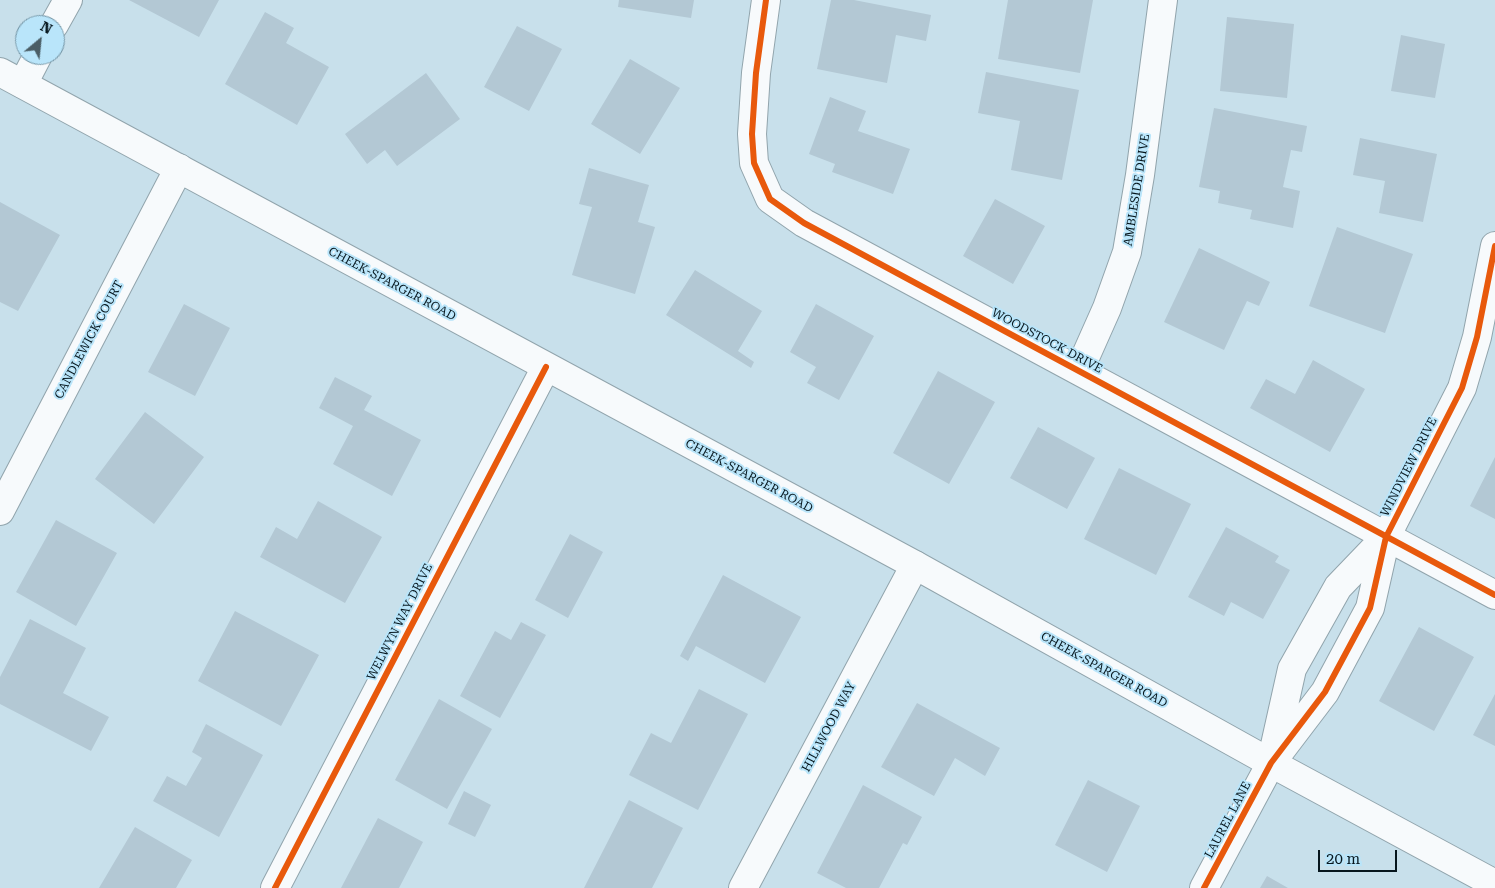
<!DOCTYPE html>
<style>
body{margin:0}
#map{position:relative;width:1495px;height:888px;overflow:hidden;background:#c8e0eb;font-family:"Roboto Serif",serif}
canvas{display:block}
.north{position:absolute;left:15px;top:15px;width:50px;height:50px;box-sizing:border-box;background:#b9e5fa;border:1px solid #7192a2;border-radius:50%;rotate:28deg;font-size:14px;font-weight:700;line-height:20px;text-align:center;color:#06161d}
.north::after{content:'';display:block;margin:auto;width:18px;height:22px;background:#4a5d65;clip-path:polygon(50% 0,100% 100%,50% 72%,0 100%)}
.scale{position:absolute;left:1318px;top:850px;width:79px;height:22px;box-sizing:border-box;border:2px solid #06161d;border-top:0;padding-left:6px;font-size:15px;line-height:18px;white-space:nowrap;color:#06161d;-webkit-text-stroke:4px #b9e5fa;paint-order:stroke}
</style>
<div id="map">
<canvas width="1495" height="888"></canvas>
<div class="north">N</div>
<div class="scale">20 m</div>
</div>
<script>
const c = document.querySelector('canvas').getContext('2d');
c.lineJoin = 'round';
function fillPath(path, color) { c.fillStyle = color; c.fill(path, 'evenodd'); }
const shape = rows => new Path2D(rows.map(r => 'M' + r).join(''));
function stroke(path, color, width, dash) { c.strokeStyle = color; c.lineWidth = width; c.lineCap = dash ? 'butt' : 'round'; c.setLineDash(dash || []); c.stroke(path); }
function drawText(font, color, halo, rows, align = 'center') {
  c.font = font + ' "Roboto Serif",serif'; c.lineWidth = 4; c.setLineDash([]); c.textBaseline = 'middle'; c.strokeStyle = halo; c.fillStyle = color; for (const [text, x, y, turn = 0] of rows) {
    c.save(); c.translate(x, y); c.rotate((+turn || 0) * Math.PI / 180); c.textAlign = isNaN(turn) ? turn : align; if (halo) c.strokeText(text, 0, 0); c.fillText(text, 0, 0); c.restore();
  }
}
fillPath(shape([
 [129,0,219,0,199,37],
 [619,0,694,0,691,18,618,7],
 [831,0,854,0,931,15,926,41,896,35,887,83,817,69],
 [1008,0,1093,0,1080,73,998,59],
 [265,12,294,28,286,43,329,67,297,125,225,84],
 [1227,17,1294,24,1287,98,1220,91],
 [517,26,562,49,529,111,484,87],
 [1401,35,1445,44,1435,98,1391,91],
 [630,59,680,88,640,154,591,124],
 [986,72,1079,90,1062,180,1011,170,1020,121,978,113],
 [426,73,460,119,397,166,385,150,367,164,345,134],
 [830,97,866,111,858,131,910,149,893,194,832,172,835,164,809,154],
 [1214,108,1307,126,1302,152,1291,150,1283,187,1300,191,1293,228,1250,219,1252,210,1218,203,1220,191,1199,187],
 [1360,138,1437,154,1423,222,1379,213,1385,181,1353,175],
 [589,168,649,185,638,222,655,227,635,294,572,275,592,207,579,204],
 [995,199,1045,226,1013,284,963,256],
 [0,202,60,235,18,311,0,302],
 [1337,227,1413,254,1385,333,1309,306],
 [1199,248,1270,282,1259,306,1247,301,1224,350,1164,322],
 [695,270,762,311,738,351,754,362,751,368,666,315],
 [184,304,230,328,195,396,148,372],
 [816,304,874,336,839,400,807,383,816,367,790,352],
 [1313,360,1365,389,1330,452,1250,408,1266,379,1295,394],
 [938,371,995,402,949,484,893,453],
 [335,377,372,396,364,410,421,440,392,496,333,464,353,426,319,408],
 [145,412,204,457,154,524,95,479],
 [1038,427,1095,458,1067,509,1010,478],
 [1495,457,1495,519,1470,506],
 [1119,468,1191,504,1156,575,1084,539],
 [318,501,382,537,345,603,260,557,276,527,297,539],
 [56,520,117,553,76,626,16,592],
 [1226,527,1279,556,1275,562,1290,570,1263,619,1231,602,1224,616,1188,597],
 [570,534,603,552,568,618,535,600],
 [723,575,801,617,765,683,696,646,688,661,680,656],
 [235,611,319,655,281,726,198,681],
 [30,619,86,648,63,693,109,717,91,751,0,704,0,677],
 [521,622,546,635,500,718,460,696,495,631,511,640],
 [1419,627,1474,657,1434,731,1379,701],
 [699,689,748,714,698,810,629,775,651,733,671,743],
 [1495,694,1495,746,1473,735],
 [439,699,492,729,447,809,395,780],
 [917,703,1000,748,985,776,955,758,934,796,881,767],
 [206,724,263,755,219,837,153,801,167,776,186,786,202,758,192,752],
 [1088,780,1140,806,1107,872,1055,845],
 [863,785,922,817,907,845,903,843,879,888,846,888,817,873],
 [464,791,491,805,475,837,448,824],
 [629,800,683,828,652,888,584,888],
 [378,818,423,842,399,888,341,888],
 [135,827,192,860,176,888,99,888],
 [1267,876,1288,888,1260,888]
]), '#b3c8d4');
const minor = shape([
 [766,0,756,73,752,134,754,163,770,199,804,223,1495,595],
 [54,25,68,0],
 [23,84,38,55],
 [1079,371,1107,308,1127,252,1140,175,1163,0],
 [0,511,179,168],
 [1273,754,1292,669,1338,587,1386,537],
 [275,888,546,367],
 [743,888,915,565],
 [1204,888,1271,763,1325,692,1370,608,1386,537,1462,388,1477,337,1495,246]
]);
const major = shape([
 [0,72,915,565,1271,763,1495,884]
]);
stroke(minor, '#91a4ac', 30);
stroke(major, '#91a4ac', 30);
stroke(minor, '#f7fafc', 28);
stroke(major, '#f7fafc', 28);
stroke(shape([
 [766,0,756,73,752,134,754,163,770,199,804,223,1495,595],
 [275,888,546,367],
 [1204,888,1271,763,1325,692,1370,608,1386,537,1462,388,1477,337,1495,246]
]), '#e8590c', 6);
drawText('12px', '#06161d', '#b9e5fa', [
 ["AMBLESIDE DRIVE",1137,190,-81],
 ["CHEEK-SPARGER ROAD",392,284,28],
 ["CANDLEWICK COURT",89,340,-62],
 ["WOODSTOCK DRIVE",1047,341,28],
 ["WINDVIEW DRIVE",1409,467,-63],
 ["CHEEK-SPARGER ROAD",749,476,28],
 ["WELWYN WAY DRIVE",400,622,-63],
 ["CHEEK-SPARGER ROAD",1104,670,29],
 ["HILLWOOD WAY",829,727,-62],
 ["LAUREL LANE",1228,820,-62]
]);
</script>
